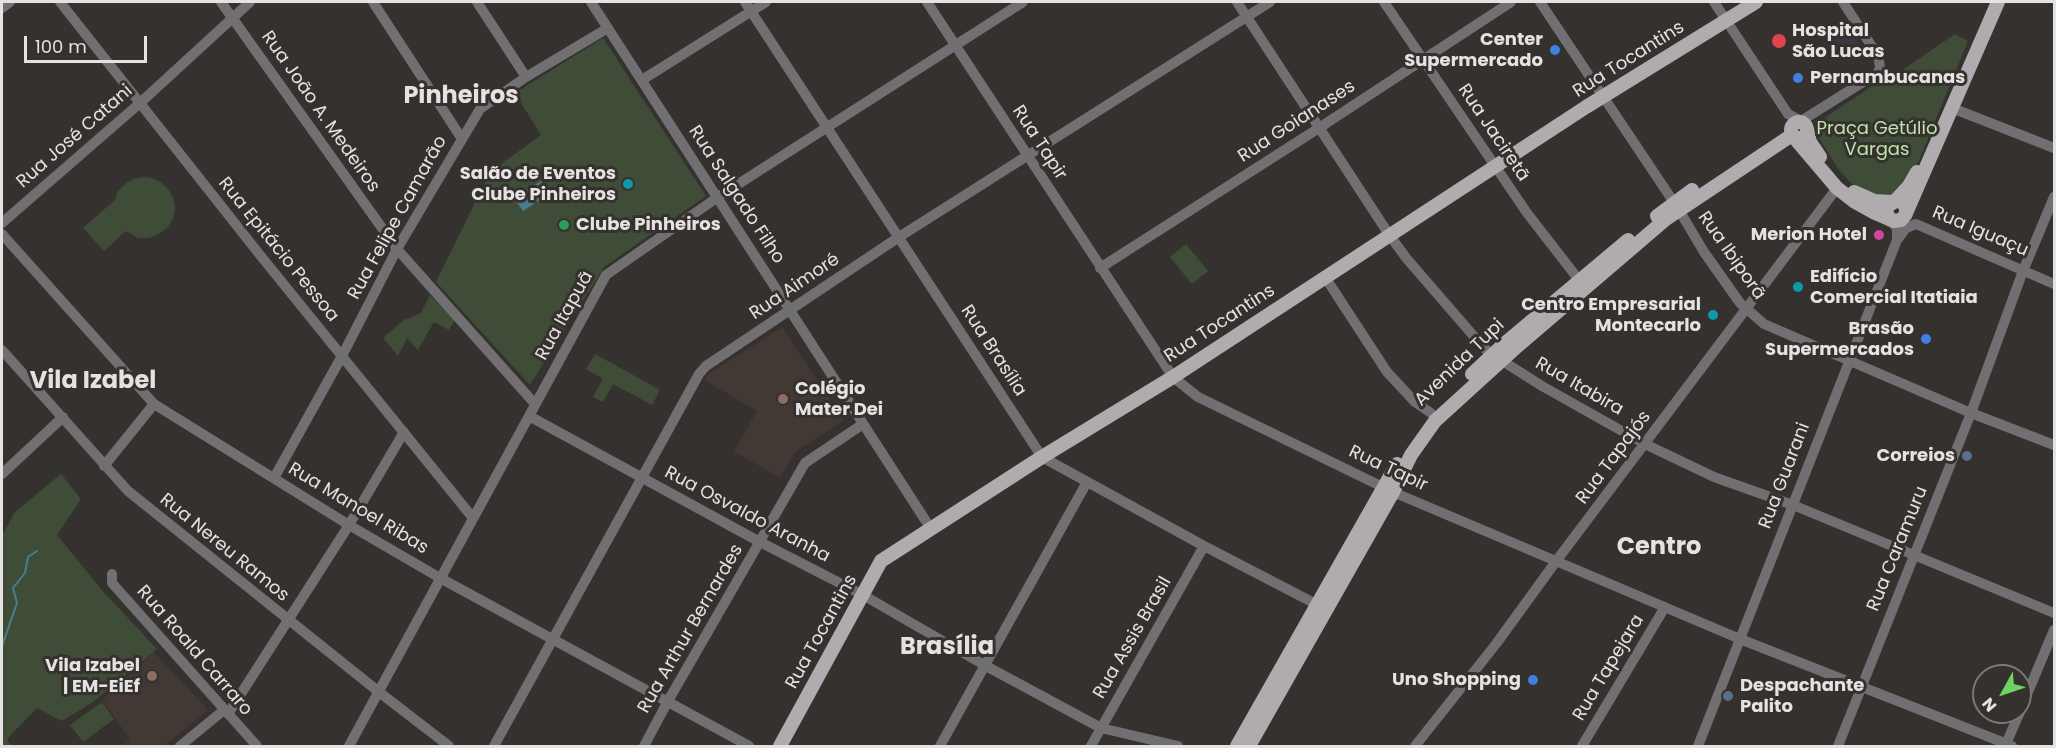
<!DOCTYPE html>
<meta charset="utf-8">
<style>
body{margin:0}
#map{position:relative;width:2056px;height:748px;overflow:hidden;background:#35312e;font-family:Poppins,sans-serif}
canvas{display:block}
.frame{position:absolute;inset:0;border:3px solid #e5e2e1;pointer-events:none}
.north{position:absolute;left:1972px;top:664px;width:60px;height:60px;box-sizing:border-box;background:#35312e;border:2px solid #7b7876;border-radius:50%;rotate:230deg;font-size:16px;font-weight:700;line-height:24px;text-align:center;color:#e5e2e1}
.north::after{content:'';display:block;margin:auto;width:21px;height:27px;background:#6dd361;clip-path:polygon(50% 0,100% 100%,50% 72%,0 100%)}
.scale{position:absolute;left:24px;top:36px;width:123px;height:27px;box-sizing:border-box;border:3px solid #e5e2e1;border-top:0;padding-left:8px;font-size:18px;line-height:21px;white-space:nowrap;color:#e5e2e1;-webkit-text-stroke:4px #35312e;paint-order:stroke}
</style>
<div id="map">
<canvas width="2056" height="748"></canvas>
<div class="frame"></div>
<div class="north">N</div>
<div class="scale">100 m</div>
</div>
<script>
const c = document.querySelector('canvas').getContext('2d');
c.lineJoin = 'round';
function fillPath(path, color) { c.fillStyle = color; c.fill(path, 'evenodd'); }
const shape = rows => new Path2D(rows.map(r => 'M' + r).join(''));
function stroke(path, color, width, dash) { c.strokeStyle = color; c.lineWidth = width; c.lineCap = dash ? 'butt' : 'round'; c.setLineDash(dash || []); c.stroke(path); }
function drawText(font, color, halo, rows, align = 'center') {
  c.font = font + ' Poppins,sans-serif'; c.lineWidth = 6; c.setLineDash([]); c.textBaseline = 'middle'; c.strokeStyle = halo; c.fillStyle = color; for (const [text, x, y, turn = 0] of rows) {
    c.save(); c.translate(x, y); c.rotate((+turn || 0) * Math.PI / 180); c.textAlign = isNaN(turn) ? turn : align; if (halo) c.strokeText(text, 0, 0); c.fillText(text, 0, 0); c.restore();
  }
}
fillPath(shape([
 [1847,25,1859,44,1841,55,1829,36]
]), '#3f3544');
fillPath(shape([
 [782,327,844,420,795,452,780,478,734,451,757,411,704,380,707,375],
 [154,652,208,710,164,746,123,746,130,739,102,700]
]), '#433934');
fillPath(shape([
 [1955,34,1968,41,1913,175,1889,198,1867,195,1852,184,1839,170,1820,140,1815,125,1836,110,1883,79,1895,75],
 [603,38,706,196,604,267,530,385,436,282,490,172,541,135,515,93],
 [143,177,152,178,161,182,168,189,173,198,175,208,173,219,167,228,159,234,149,238,138,238,126,231,104,251,83,228,115,200,118,191,125,184,133,179],
 [1186,244,1208,271,1192,284,1170,257],
 [430,295,455,320,449,330,434,322,418,350,407,338,398,356,383,338,404,320,421,313],
 [595,354,660,390,652,405,613,384,603,402,593,397,603,379,586,369],
 [61,474,81,499,57,535,102,590,157,649,93,702,62,721,37,708,7,739,11,746,2,746,2,536,14,513],
 [102,702,114,719,83,742,70,725]
]), '#3f4d38');
fillPath(shape([
 [541,181,549,194,523,211,514,198]
]), '#487d8c');
stroke(shape([
 [2,646,17,603,13,588,25,573,28,557,37,551]
]), '#487d8c', 2);
stroke(shape([
 [60,2,260,255,473,518],
 [221,2,397,249,535,404],
 [373,2,462,139],
 [477,2,526,77],
 [591,2,931,529],
 [745,2,1042,457,1204,546,1316,604],
 [927,2,1173,377,1198,397,1393,492,1740,639,2012,746],
 [1237,2,1390,236,1407,259,1484,348,1493,355,1542,386,1645,444,1714,477,1793,505,2054,613],
 [1384,2,1527,213,1579,280],
 [1540,2,1679,210,1704,252,1740,303,1764,324,1971,413,2054,445],
 [1714,2,1788,114,1801,121,1879,72,1880,67,1878,56,1843,2],
 [2,8,10,2],
 [642,80,766,2],
 [1952,108,2054,148],
 [2,223,140,103,250,2],
 [2,234,154,404,349,525,440,578,749,746],
 [1897,240,1906,228,1916,224,2054,284],
 [1100,268,1319,128,1511,2],
 [1325,277,1387,372,1415,402,1431,413],
 [2,350,128,491,379,692,449,746],
 [529,416,760,542,863,595,986,666,1101,728,1178,746],
 [104,466,154,404],
 [2,474,63,417],
 [274,478,342,356,397,249,480,109,526,77,608,28],
 [112,574,112,583,257,746],
 [2020,711,2054,630],
 [228,714,349,525,404,432],
 [180,746,224,710],
 [349,746,606,275,718,197,1023,2],
 [494,746,699,374,706,366,899,237,1270,2],
 [644,746,668,701,805,463,863,424],
 [940,746,1087,482],
 [1091,746,1204,546],
 [1415,746,1496,644,1557,560,1837,188],
 [1582,746,1665,607],
 [1698,746,1897,240,1897,229,1891,220],
 [1838,746,1971,413,2023,271,2054,197],
 [2005,746,2020,712]
]), '#716f71', 10);
stroke(shape([
 '1791 130a8 8 0 1 1 16 0a8 8 0 1 1-16 0Z',
 [1807,129,1810,142,1820,157],
 [1854,192,1874,201,1892,202],
 [1895,201,1909,186,1917,172],
 [1907,211,1998,2],
 [1657,216,1692,190],
 [1472,374,1504,344,1628,240],
 [780,746,881,561,1042,457,1173,377,1586,107,1756,2],
 [1237,746,1397,464],
 [1249,746,1393,492,1411,455,1435,421,1513,350,1666,219,1792,135,1837,188,1855,202,1873,212,1894,221,1901,220,1906,214,1906,207,1902,202,1895,201,1887,207,1886,213,1891,220]
]), '#afabaf', 14);
for (const [x, y, r, color] of [
 [1779,41,8,"#e0444e"],
 [1555,50,6,"#3f7fe0"],
 [1798,78,6,"#3f7fe0"],
 [628,184,6,"#0f9aa8"],
 [564,225,6,"#2e9e5b"],
 [1879,235,6,"#d1479c"],
 [1798,287,6,"#0f9aa8"],
 [1713,315,6,"#0f9aa8"],
 [1926,339,6,"#3f7fe0"],
 [783,399,6,"#8d6e63"],
 [1967,456,6,"#5c6f8a"],
 [152,676,6,"#8d6e63"],
 [1533,680,6,"#3f7fe0"],
 [1728,696,6,"#5c6f8a"]
]) { const dot = new Path2D(); dot.arc(x, y, r, 0, 2 * Math.PI); c.fillStyle = color; c.fill(dot); stroke(dot, '#35312e', 2); }
drawText('bold 18px', '#e5e2e1', '#35312e', [
 ["Hospital",1792,31,"left"],
 ["São Lucas",1792,52,"left"],
 ["Center",1543,40],
 ["Supermercado",1543,61],
 ["Pernambucanas",1810,78,"left"],
 ["Salão de Eventos",616,174],
 ["Clube Pinheiros",616,195],
 ["Clube Pinheiros",576,225,"left"],
 ["Merion Hotel",1867,235],
 ["Edifício",1810,277,"left"],
 ["Comercial Itatiaia",1810,298,"left"],
 ["Centro Empresarial",1701,305],
 ["Montecarlo",1701,326],
 ["Brasão",1914,329],
 ["Supermercados",1914,350],
 ["Colégio",795,389,"left"],
 ["Mater Dei",795,410,"left"],
 ["Correios",1955,456],
 ["Vila Izabel",140,666],
 ["| EM-EiEf",140,687],
 ["Uno Shopping",1521,680],
 ["Despachante",1740,686,"left"],
 ["Palito",1740,707,"left"]
], 'right');
drawText('18px', '#e5e2e1', '#35312e', [
 ["Rua Tocantins",1629,60,-32],
 ["Rua João A. Medeiros",320,112,55],
 ["Rua Goianases",1297,122,-33],
 ["Rua Jaciretã",1493,133,56],
 ["Rua José Catani",75,137,-41],
 ["Rua Tapir",1039,143,57],
 ["Rua Salgado Filho",736,195,57],
 ["Rua Felipe Camarão",398,218,-61],
 ["Rua Iguaçu",1980,232,23],
 ["Rua Epitácio Pessoa",278,250,51],
 ["Rua Ibiporã",1731,256,55],
 ["Rua Aimoré",795,287,-34],
 ["Rua Itapuã",565,316,-61],
 ["Rua Tocantins",1220,324,-33],
 ["Rua Brasília",993,351,57],
 ["Avenida Tupi",1460,363,-44],
 ["Rua Itabira",1579,387,30],
 ["Rua Tapajós",1614,458,-53],
 ["Rua Tapir",1388,469,25],
 ["Rua Guarani",1785,476,-69],
 ["Rua Manoel Ribas",358,509,31],
 ["Rua Osvaldo Aranha",747,515,28],
 ["Rua Nereu Ramos",224,548,39],
 ["Rua Caramuru",1898,549,-68],
 ["Rua Arthur Bernardes",691,629,-60],
 ["Rua Tocantins",822,632,-61],
 ["Rua Assis Brasil",1133,638,-60],
 ["Rua Roald Carraro",194,651,49],
 ["Rua Tapejara",1609,668,-59]
]);
drawText('18px', '#bde5a9', '#35312e', [
 ["Praça Getúlio",1877,129],
 ["Vargas",1877,150]
]);
drawText('bold 24px', '#e5e2e1', '#35312e', [
 ["Pinheiros",461,97],
 ["Vila Izabel",93,382],
 ["Centro",1659,548],
 ["Brasília",947,648]
]);
</script>
